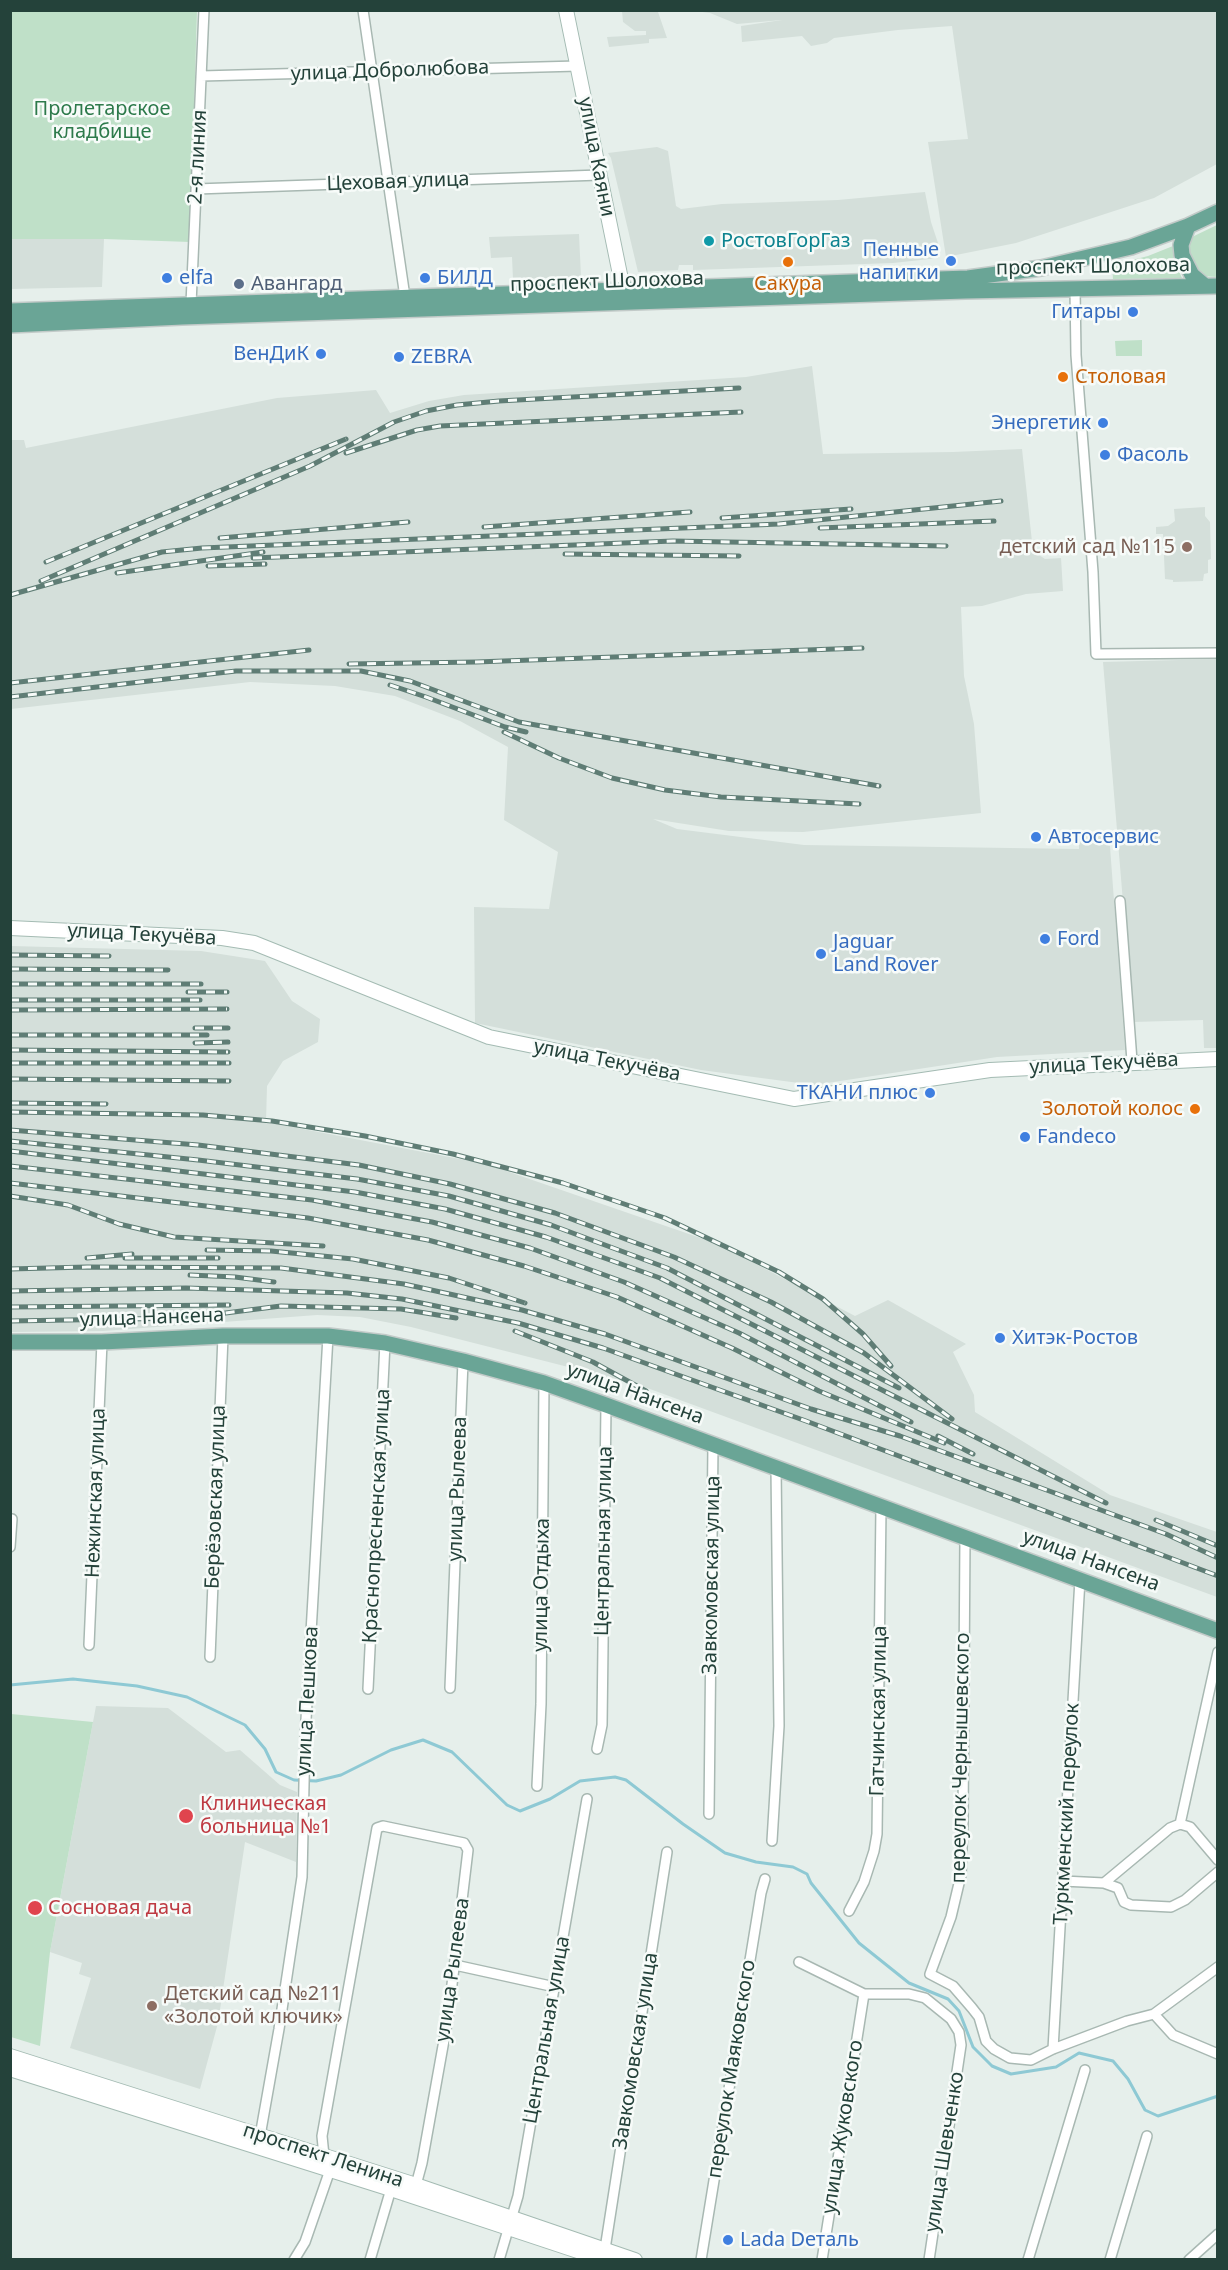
<!DOCTYPE html>
<meta charset="utf-8">
<style>
body{margin:0}
#map{position:relative;width:1228px;height:2270px;overflow:hidden;background:#e6efeb;font-family:"Noto Sans",sans-serif}
canvas{display:block}
.frame{position:absolute;inset:0;border:12px solid #24423a;pointer-events:none}
</style>
<div id="map">
<canvas width="1228" height="2270"></canvas>
<div class="frame"></div>
</div>
<script>
const c = document.querySelector('canvas').getContext('2d');
c.lineJoin = 'round';
function fillPath(path, color) { c.fillStyle = color; c.fill(path, 'evenodd'); }
const shape = rows => new Path2D(rows.map(r => 'M' + r).join(''));
function stroke(path, color, width, dash) { c.strokeStyle = color; c.lineWidth = width; c.lineCap = dash ? 'butt' : 'round'; c.setLineDash(dash || []); c.stroke(path); }
function drawText(font, color, halo, rows, align = 'center') {
  c.font = font + ' "Noto Sans",sans-serif'; c.lineWidth = 5; c.setLineDash([]); c.textBaseline = 'middle'; c.strokeStyle = halo; c.fillStyle = color; for (const [text, x, y, turn = 0] of rows) {
    c.save(); c.translate(x, y); c.rotate((+turn || 0) * Math.PI / 180); c.textAlign = isNaN(turn) ? turn : align; if (halo) c.strokeText(text, 0, 0); c.fillText(text, 0, 0); c.restore();
  }
}
fillPath(shape([
 [622,11,667,11,658,12,667,38,649,39,649,43,609,47,607,37,646,35,646,31,635,31,623,22],
 [695,11,1217,11,1217,164,1154,198,1016,243,946,257,928,142,968,139,952,26,898,30,834,38,827,43,811,46,802,36,742,42,741,26,782,20,737,24,710,13],
 [657,147,668,151,676,206,681,209,722,204,838,200,925,192,931,222,938,243,939,258,893,263,723,269,693,270,693,265,679,265,678,270,638,272,611,158,608,153],
 [579,234,581,277,513,279,512,257,491,258,489,237],
 [10,239,104,239,102,287,11,289],
 [812,366,823,454,953,452,1022,449,1033,551,1045,559,1061,558,1063,591,1026,594,982,606,961,607,964,676,974,724,981,813,803,832,729,831,653,819,677,829,804,845,1079,849,1079,833,1109,833,1125,1050,997,1057,814,1085,701,1070,475,1023,474,907,549,909,558,852,504,820,508,747,460,721,395,696,335,686,250,682,11,709,11,440,24,440,26,448,277,398,376,390,390,413,429,401,464,395,746,377],
 [1205,507,1205,516,1210,522,1211,559,1208,560,1208,573,1204,574,1203,581,1173,582,1173,580,1165,579,1163,534,1156,534,1156,527,1168,526,1175,521,1174,509],
 [1217,659,1217,1048,1204,1048,1203,1020,1133,1022,1103,662],
 [11,946,201,951,265,961,292,1001,320,1019,318,1042,283,1061,267,1086,266,1122,486,1164,718,1244,855,1316,888,1300,966,1344,953,1352,974,1395,975,1412,1110,1495,1217,1532,1217,1597,639,1385,411,1327,360,1317,317,1315,103,1331,11,1332],
 [96,1706,168,1708,226,1752,240,1750,280,1785,297,1792,296,1862,245,1842,218,2023,200,2089,70,2048,91,1978,79,1974,82,1963,50,1952]
]), '#d4dfda');
fillPath(shape([
 [10,11,197,11,190,242,104,239,11,239],
 [1217,225,1217,277,1201,276,1187,253,1189,241,1194,236],
 [1173,246,1174,261,1182,278,1113,279,1112,265,1148,256],
 [1142,340,1142,356,1116,356,1115,341],
 [11,1714,93,1722,50,1952,40,2046,11,2037]
]), '#bfe0c8');
stroke(shape([
 [10,1685,73,1679,137,1686,187,1697,245,1725,265,1749,276,1772,294,1780,316,1781,341,1775,391,1750,423,1740,452,1752,507,1805,520,1811,550,1799,580,1781,615,1777,626,1780,683,1824,725,1853,756,1862,793,1867,807,1874,811,1883,859,1943,909,1983,948,1999,959,2011,973,2047,992,2066,1011,2074,1056,2067,1079,2053,1113,2061,1128,2079,1145,2110,1158,2116,1218,2096]
]), '#8ec9d4', 3);
const street = shape([
 [363,10,405,297],
 [201,76,578,66],
 [196,189,600,175],
 [1075,289,1076,355,1093,572,1096,654,1218,653],
 [191,304,204,10],
 [1120,901,1132,1061],
 [965,1537,963,1822,961,1875,951,1917,930,1974,953,1986,972,2008,979,2017,986,2041,994,2049,1010,2058,1031,2060,1053,2049,1127,2021,1154,2014,1218,1967],
 [10,1547,12,1519],
 [89,1645,102,1342],
 [210,1657,223,1336],
 [450,1688,463,1361],
 [368,1689,385,1343],
 [597,1749,602,1725,606,1405],
 [537,1786,541,1704,544,1383],
 [709,1814,713,1444],
 [1180,1824,1218,1652],
 [772,1841,779,1726,776,1467],
 [1063,1881,1104,1883,1170,1828,1180,1824,1190,1827,1218,1860],
 [1104,1883,1118,1888,1124,1902,1131,1905,1171,1907,1185,1900,1218,1872],
 [849,1911,864,1882,874,1851,877,1834,881,1507],
 [799,1962,864,1994,909,1994,925,1998,951,2019,959,2032,961,2045,929,2260],
 [455,1965,555,1987],
 [1154,2014,1173,2035,1218,2054],
 [1053,2049,1080,1579],
 [260,2136,279,2029,302,1877,305,1737,328,1336],
 [324,2156,322,2136,377,1828,383,1826,464,1843,468,1850,448,2018,422,2163,416,2185],
 [605,2249,667,1852],
 [294,2260,305,2242,330,2170],
 [370,2260,391,2189],
 [499,2260,518,2196,587,1799],
 [701,2260,761,1893,765,1879],
 [822,2260,864,1994],
 [1028,2260,1085,2070],
 [1110,2260,1147,2136],
 [1189,2260,1218,2234]
]);
const secondary = shape([
 [566,10,625,299],
 [10,928,222,938,254,943,489,1037,794,1099,990,1070,1218,1059],
 [10,2056,416,2185,635,2260],
 [10,2069,391,2189,605,2260]
]);
const primary = shape([
 [1188,226,1181,245,1182,255,1192,275,1205,286],
 [10,311,968,278,1041,268,1131,247,1188,226,1218,212],
 [10,325,182,317,965,291,1218,286],
 [10,1342,102,1342,223,1336,328,1336,385,1343,463,1361,544,1383,606,1405,1218,1631]
]);
stroke(street, '#a8b8b2', 12);
stroke(secondary, '#a4bbb3', 16);
stroke(primary, '#c2cac8', 18);
stroke(street, '#fff', 9);
stroke(secondary, '#fff', 14);
stroke(primary, '#6aa596', 15);
const rail = shape([
 [346,453,417,430,440,426,741,412],
 [722,518,851,509],
 [484,527,690,512],
 [820,528,994,521],
 [220,538,408,522],
 [565,554,739,556],
 [253,558,673,541,946,546],
 [46,562,346,439],
 [208,566,265,564],
 [117,573,263,552],
 [41,581,310,466,394,422,426,411,457,405,499,401,739,388],
 [10,595,162,552,202,548,779,524,1001,501],
 [349,664,476,662,862,648],
 [10,683,309,650],
 [390,685,426,697,505,727,526,732],
 [10,697,236,671,361,671,410,681,519,722,879,786],
 [504,732,559,758,612,778,665,790,721,797,859,804],
 [10,955,109,956],
 [10,969,168,970],
 [10,984,201,984],
 [188,992,227,992],
 [10,1000,200,1000],
 [10,1010,227,1009],
 [195,1028,228,1028],
 [10,1035,207,1035],
 [195,1043,228,1042],
 [10,1050,228,1052],
 [10,1063,229,1063],
 [10,1079,229,1081],
 [10,1103,106,1104],
 [10,1112,203,1115,272,1121,365,1136,453,1154,563,1183,665,1218,779,1272,823,1299,863,1334,891,1366],
 [10,1130,198,1145,359,1165,450,1184,555,1213,674,1257,771,1302,864,1353,952,1419],
 [10,1141,198,1160,357,1179,449,1196,551,1225,667,1268,899,1388],
 [10,1151,355,1192,445,1209,546,1237,660,1278,1106,1503],
 [10,1166,312,1200,432,1222,530,1248,624,1282,739,1333,911,1422],
 [10,1183,308,1218,428,1240,524,1266,617,1297,732,1348,819,1391,944,1443],
 [10,1196,68,1205,119,1224,174,1237,323,1246],
 [207,1250,271,1251,353,1259,449,1278,525,1303],
 [87,1258,132,1254],
 [125,1258,218,1258],
 [10,1269,87,1267,281,1268,404,1284,522,1310,605,1334,811,1409,900,1436,1166,1534,1218,1558],
 [190,1275,235,1277,274,1282],
 [10,1291,186,1288,347,1293,402,1299,518,1323,603,1348,806,1421,1218,1576],
 [10,1307,229,1305],
 [10,1321,186,1318,281,1306,401,1309,456,1318],
 [515,1331,593,1362,646,1391],
 [938,1436,973,1454],
 [1156,1520,1218,1546]
]);
stroke(rail, '#5f7d75', 5);
stroke(rail, '#f7fbf9', 3, [9]);
for (const [x, y, r, color] of [
 [709,241,6,"#0f9aa8"],
 [951,261,6,"#3f7fe0"],
 [788,262,6,"#e8710a"],
 [167,278,6,"#3f7fe0"],
 [425,278,6,"#3f7fe0"],
 [239,284,6,"#5c6f8a"],
 [1133,312,6,"#3f7fe0"],
 [321,354,6,"#3f7fe0"],
 [399,357,6,"#3f7fe0"],
 [1063,377,6,"#e8710a"],
 [1103,423,6,"#3f7fe0"],
 [1105,455,6,"#3f7fe0"],
 [1187,547,6,"#8d6e63"],
 [1036,837,6,"#3f7fe0"],
 [1045,939,6,"#3f7fe0"],
 [821,954,6,"#3f7fe0"],
 [930,1093,6,"#3f7fe0"],
 [1195,1109,6,"#e8710a"],
 [1025,1137,6,"#3f7fe0"],
 [1000,1338,6,"#3f7fe0"],
 [186,1816,8,"#e0444e"],
 [35,1908,8,"#e0444e"],
 [152,2006,6,"#8d6e63"],
 [728,2240,6,"#3f7fe0"]
]) { const dot = new Path2D(); dot.arc(x, y, r, 0, 2 * Math.PI); c.fillStyle = color; c.fill(dot); stroke(dot, '#f7fbf9', 2); }
drawText('20px', '#24423a', '#f7fbf9', [
 ["улица Добролюбова",390,71,-2],
 ["2-я линия",198,157,-87],
 ["улица Каяни",596,157,79],
 ["Цеховая улица",398,182,-2],
 ["проспект Шолохова",1093,267,-1],
 ["проспект Шолохова",607,282,-2],
 ["улица Текучёва",142,935,3],
 ["улица Текучёва",607,1061,11],
 ["улица Текучёва",1104,1064,-3],
 ["улица Нансена",152,1318,-2],
 ["улица Нансена",635,1394,20],
 ["улица Рылеева",458,1489,-88],
 ["Нежинская улица",96,1493,-88],
 ["Берёзовская улица",216,1497,-88],
 ["Краснопресненская улица",377,1516,-87],
 ["Центральная улица",604,1541,-89],
 ["улица Нансена",1091,1561,20],
 ["Завкомовская улица",712,1575,-89],
 ["улица Отдыха",542,1585,-89],
 ["улица Пешкова",308,1701,-87],
 ["Гатчинская улица",879,1711,-89],
 ["переулок Чернышевского",961,1758,-89],
 ["Туркменский переулок",1067,1814,-87],
 ["улица Рылеева",453,1970,-82],
 ["Центральная улица",547,2030,-80],
 ["Завкомовская улица",636,2051,-81],
 ["переулок Маяковского",732,2069,-81],
 ["улица Жуковского",843,2127,-81],
 ["улица Шевченко",945,2152,-81],
 ["проспект Ленина",323,2156,18]
]);
drawText('20px', '#2d7a4b', '#f7fbf9', [
 ["Пролетарское",102,109],
 ["кладбище",102,132]
]);
drawText('20px', '#0d838f', '#f7fbf9', [
 ["РостовГорГаз",721,241]
], 'left');
drawText('20px', '#366cbe', '#f7fbf9', [
 ["Пенные",939,250,"right"],
 ["напитки",939,273,"right"],
 ["elfa",179,278],
 ["БИЛД",437,278],
 ["Гитары",1121,312,"right"],
 ["ВенДиК",309,354,"right"],
 ["ZEBRA",411,357],
 ["Энергетик",1091,423,"right"],
 ["Фасоль",1117,455],
 ["Автосервис",1048,837],
 ["Ford",1057,939],
 ["Jaguar",833,942],
 ["Land Rover",833,965],
 ["ТКАНИ плюс",918,1093,"right"],
 ["Fandeco",1037,1137],
 ["Хитэк-Ростов",1012,1338],
 ["Lada Dеталь",740,2240]
], 'left');
drawText('20px', '#4e5e75', '#f7fbf9', [
 ["Авангард",251,284]
], 'left');
drawText('20px', '#c56008', '#f7fbf9', [
 ["Сакура",788,284],
 ["Столовая",1075,377,"left"],
 ["Золотой колос",1183,1109,"right"]
]);
drawText('20px', '#785e54', '#f7fbf9', [
 ["детский сад №115",1175,547],
 ["Детский сад №211",164,1994,"left"],
 ["«Золотой ключик»",164,2017,"left"]
], 'right');
drawText('20px', '#be3a42', '#f7fbf9', [
 ["Клиническая",200,1804],
 ["больница №1",200,1827],
 ["Сосновая дача",48,1908]
], 'left');
</script>
